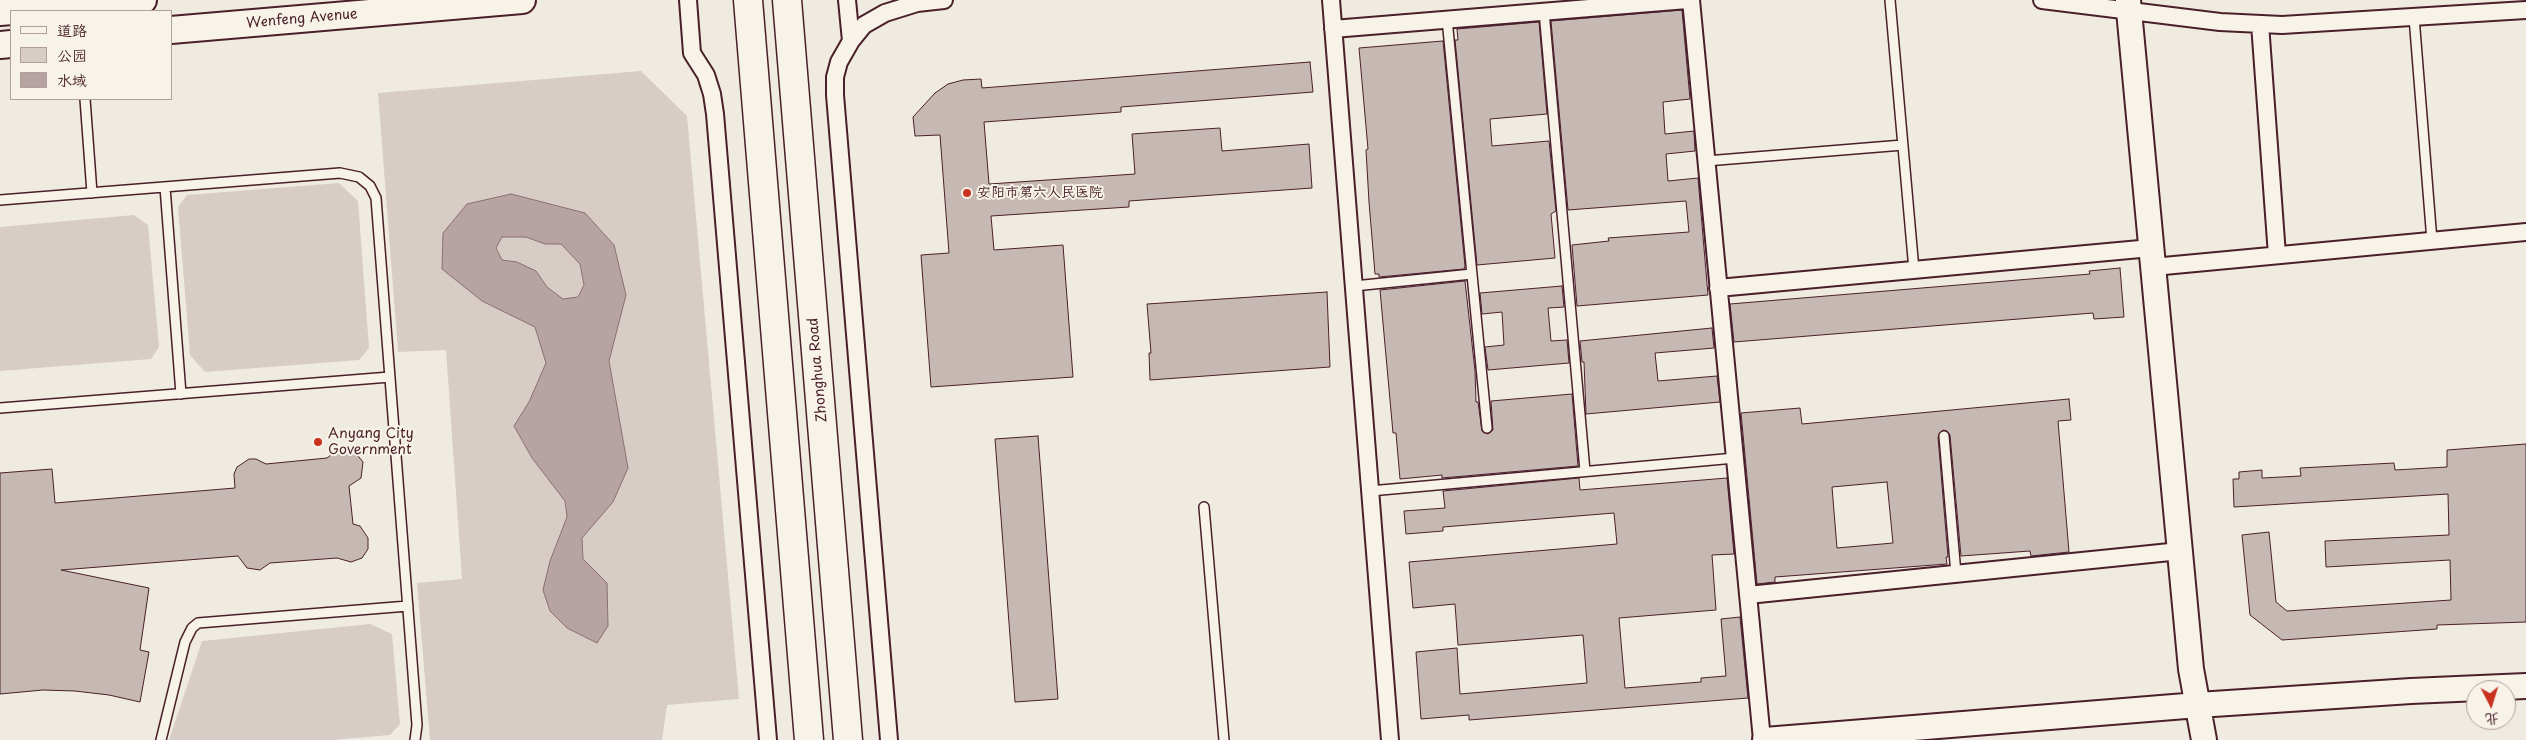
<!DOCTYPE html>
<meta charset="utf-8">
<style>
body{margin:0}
#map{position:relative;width:2526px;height:740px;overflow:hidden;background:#f0ebe0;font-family:"Playpen Sans","LXGW WenKai TC",sans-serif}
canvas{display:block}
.legend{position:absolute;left:10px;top:10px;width:162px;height:90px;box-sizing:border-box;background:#f7f3e8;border:1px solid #b29e9c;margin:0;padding:6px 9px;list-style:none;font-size:15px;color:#4a1f2b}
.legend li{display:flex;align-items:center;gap:10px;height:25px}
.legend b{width:25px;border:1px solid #b29e9c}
.north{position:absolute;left:2466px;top:680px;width:50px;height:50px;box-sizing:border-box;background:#f7f3e8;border:1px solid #b29e9c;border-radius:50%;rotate:175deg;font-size:14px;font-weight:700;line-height:20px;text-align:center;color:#4a1f2b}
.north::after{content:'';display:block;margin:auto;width:18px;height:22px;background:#c8321e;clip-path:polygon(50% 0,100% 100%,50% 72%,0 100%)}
</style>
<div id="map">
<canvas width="2526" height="740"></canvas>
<ul class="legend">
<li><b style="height:6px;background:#f7f3e8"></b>道路</li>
<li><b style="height:14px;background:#d8cdc6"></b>公园</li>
<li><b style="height:14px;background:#b7a4a2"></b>水域</li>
</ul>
<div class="north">北</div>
</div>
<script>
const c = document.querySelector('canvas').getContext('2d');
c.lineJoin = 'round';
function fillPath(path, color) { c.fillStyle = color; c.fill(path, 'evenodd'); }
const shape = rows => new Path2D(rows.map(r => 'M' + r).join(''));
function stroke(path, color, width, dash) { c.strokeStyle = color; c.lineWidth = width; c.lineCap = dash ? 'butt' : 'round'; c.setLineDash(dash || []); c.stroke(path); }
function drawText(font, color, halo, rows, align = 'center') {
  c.font = font + ' "Playpen Sans","LXGW WenKai TC",sans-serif'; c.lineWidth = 4; c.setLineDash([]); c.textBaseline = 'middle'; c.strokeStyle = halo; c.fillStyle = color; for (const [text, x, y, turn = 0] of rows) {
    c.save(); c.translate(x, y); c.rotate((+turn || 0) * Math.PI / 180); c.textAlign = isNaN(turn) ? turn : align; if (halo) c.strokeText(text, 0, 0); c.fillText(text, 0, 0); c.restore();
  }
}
fillPath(shape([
 [641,71,687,116,739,699,667,705,662,740,430,740,417,583,462,579,446,350,398,352,378,93],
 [339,183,358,201,369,348,359,360,205,372,190,355,178,207,187,195],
 [134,215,148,225,159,347,151,359,0,371,0,227],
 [370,624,392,634,400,724,390,735,333,740,169,740,202,641]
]), '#d8cdc6');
const water = shape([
 [511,194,585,213,614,245,626,295,609,361,628,468,613,502,582,538,583,559,607,583,608,626,597,643,567,628,550,611,543,590,550,561,567,517,565,501,532,458,514,426,529,402,546,363,535,327,482,301,442,269,443,233,467,204,511,194],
 [502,237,526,237,545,244,561,244,580,264,584,285,578,297,563,299,547,287,536,271,517,262,502,260,496,248,502,237]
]);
fillPath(water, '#b7a4a2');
stroke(water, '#8b6f72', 1);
const building = shape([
 [1682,10,1690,99,1663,102,1665,134,1694,131,1695,151,1666,154,1668,181,1698,178,1708,295,1577,306,1572,245,1609,241,1608,238,1689,232,1686,201,1568,210,1551,21,1682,10],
 [1539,22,1547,114,1490,119,1492,146,1549,141,1556,211,1551,214,1555,258,1477,265,1455,40,1458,40,1457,29,1539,22],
 [1443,41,1465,266,1464,269,1379,277,1379,274,1375,274,1369,202,1366,150,1368,149,1359,48,1443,41],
 [1310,62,1313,92,1121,107,1121,112,984,122,989,184,1135,174,1132,134,1220,128,1222,151,1309,144,1312,188,1129,201,1129,207,991,216,994,250,1063,245,1073,377,931,387,921,255,949,253,940,135,915,136,913,117,935,93,948,84,963,80,981,79,982,88,1310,62],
 [2120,268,2124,317,2094,319,2093,313,1734,342,1730,304,2090,274,2089,271,2120,268],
 [1465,281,1475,371,1476,402,1478,402,1482,431,1488,434,1493,430,1491,401,1572,394,1578,466,1442,478,1442,475,1400,479,1396,433,1393,433,1380,290,1465,281],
 [1562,286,1564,307,1548,308,1551,341,1567,340,1569,363,1488,370,1485,347,1504,345,1502,312,1482,314,1480,293,1562,286],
 [1327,292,1330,367,1150,380,1149,353,1151,353,1147,304,1327,292],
 [1712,328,1714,348,1655,353,1658,381,1717,376,1720,402,1586,414,1584,362,1582,362,1580,341,1712,328],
 [2069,399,2071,420,2058,421,2069,552,2031,556,2030,551,1961,556,1950,435,1947,431,1943,430,1938,437,1948,557,1946,557,1947,564,1775,577,1775,582,1757,584,1741,413,1800,408,1802,424,2069,399],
 [1887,482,1893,543,1837,548,1832,487,1887,482],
 [1038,436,1058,699,1015,702,995,439,1038,436],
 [2526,444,2526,622,2437,625,2437,629,2282,640,2250,615,2242,535,2269,532,2276,602,2287,611,2451,600,2450,560,2326,567,2325,541,2449,535,2448,494,2234,507,2233,479,2239,479,2239,472,2262,470,2262,478,2301,476,2300,468,2375,464,2394,463,2395,470,2447,467,2447,450,2526,444],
 [340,448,354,451,363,462,361,478,349,486,353,524,360,526,368,538,368,549,362,558,351,562,337,558,270,563,260,570,247,568,238,556,61,570,149,588,140,650,149,652,140,702,109,695,75,691,43,690,0,694,0,473,52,469,55,503,235,488,234,474,237,467,249,459,256,459,266,464,327,458,340,448],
 [1579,478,1580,490,1727,478,1734,554,1712,555,1716,610,1619,618,1625,688,1701,682,1701,678,1726,676,1721,619,1740,617,1748,698,1469,720,1469,715,1421,719,1416,652,1457,648,1460,694,1587,683,1583,635,1458,645,1455,604,1413,608,1409,562,1617,544,1614,513,1443,527,1443,531,1406,534,1404,511,1445,508,1443,491,1579,478]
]);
fillPath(building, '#c6b8b3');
stroke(building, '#4a1f2b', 1);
const lane = shape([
 [1890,0,1914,270],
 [1544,11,1585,471],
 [2414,17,2432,241],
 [1447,19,1487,428],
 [85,99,92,193],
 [1706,161,1903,145],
 [165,187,181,394],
 [0,200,340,173,359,177,370,186,376,198,417,725,415,740],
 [1354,286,1472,274],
 [0,408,390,377],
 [1944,436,1956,574],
 [1370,491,1735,458],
 [1204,507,1224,740],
 [161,740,185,642,192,628,198,623,408,606]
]);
const street = shape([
 [688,0,692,53,706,75,712,94,715,114,768,740],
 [847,0,851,41,839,62,835,77,835,95,889,740],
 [1331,0,1390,740],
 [1691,0,1762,740],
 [2042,0,2220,22,2282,25,2526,10],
 [2260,24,2277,255],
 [1333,29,1687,0],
 [851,41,864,25,885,13,917,3,944,0],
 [2153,267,2526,232],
 [1718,288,2151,248],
 [1748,595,2180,551]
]);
const secondary = shape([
 [2128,0,2191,669,2204,740],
 [1765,740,2198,705,2411,691,2526,686]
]);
const primary = shape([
 [0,12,143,0],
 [171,30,522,0],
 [0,45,11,44]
]);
const highway = shape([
 [748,0,809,740],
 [787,0,848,740]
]);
stroke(lane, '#4a1f2b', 12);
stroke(street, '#4a1f2b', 20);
stroke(secondary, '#4a1f2b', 28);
stroke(primary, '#4a1f2b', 30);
stroke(highway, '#4a1f2b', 31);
stroke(lane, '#f7f3e8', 9);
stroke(street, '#f7f3e8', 16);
stroke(secondary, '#f7f3e8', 24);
stroke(primary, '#f7f3e8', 26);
stroke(highway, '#f7f3e8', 28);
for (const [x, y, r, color] of [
 [967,193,5,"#c8321e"],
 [318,442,5,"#c8321e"]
]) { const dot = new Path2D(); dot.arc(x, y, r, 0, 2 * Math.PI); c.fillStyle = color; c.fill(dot); stroke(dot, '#f7f3e8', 2); }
drawText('14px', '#4a1f2b', '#f7f3e8', [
 ["Wenfeng Avenue",302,19,-5],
 ["Zhonghua Road",818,370,-95]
]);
drawText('14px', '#4a1f2b', '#f7f3e8', [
 ["安阳市第六人民医院",977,193],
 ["Anyang City",328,434],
 ["Government",328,450]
], 'left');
</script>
